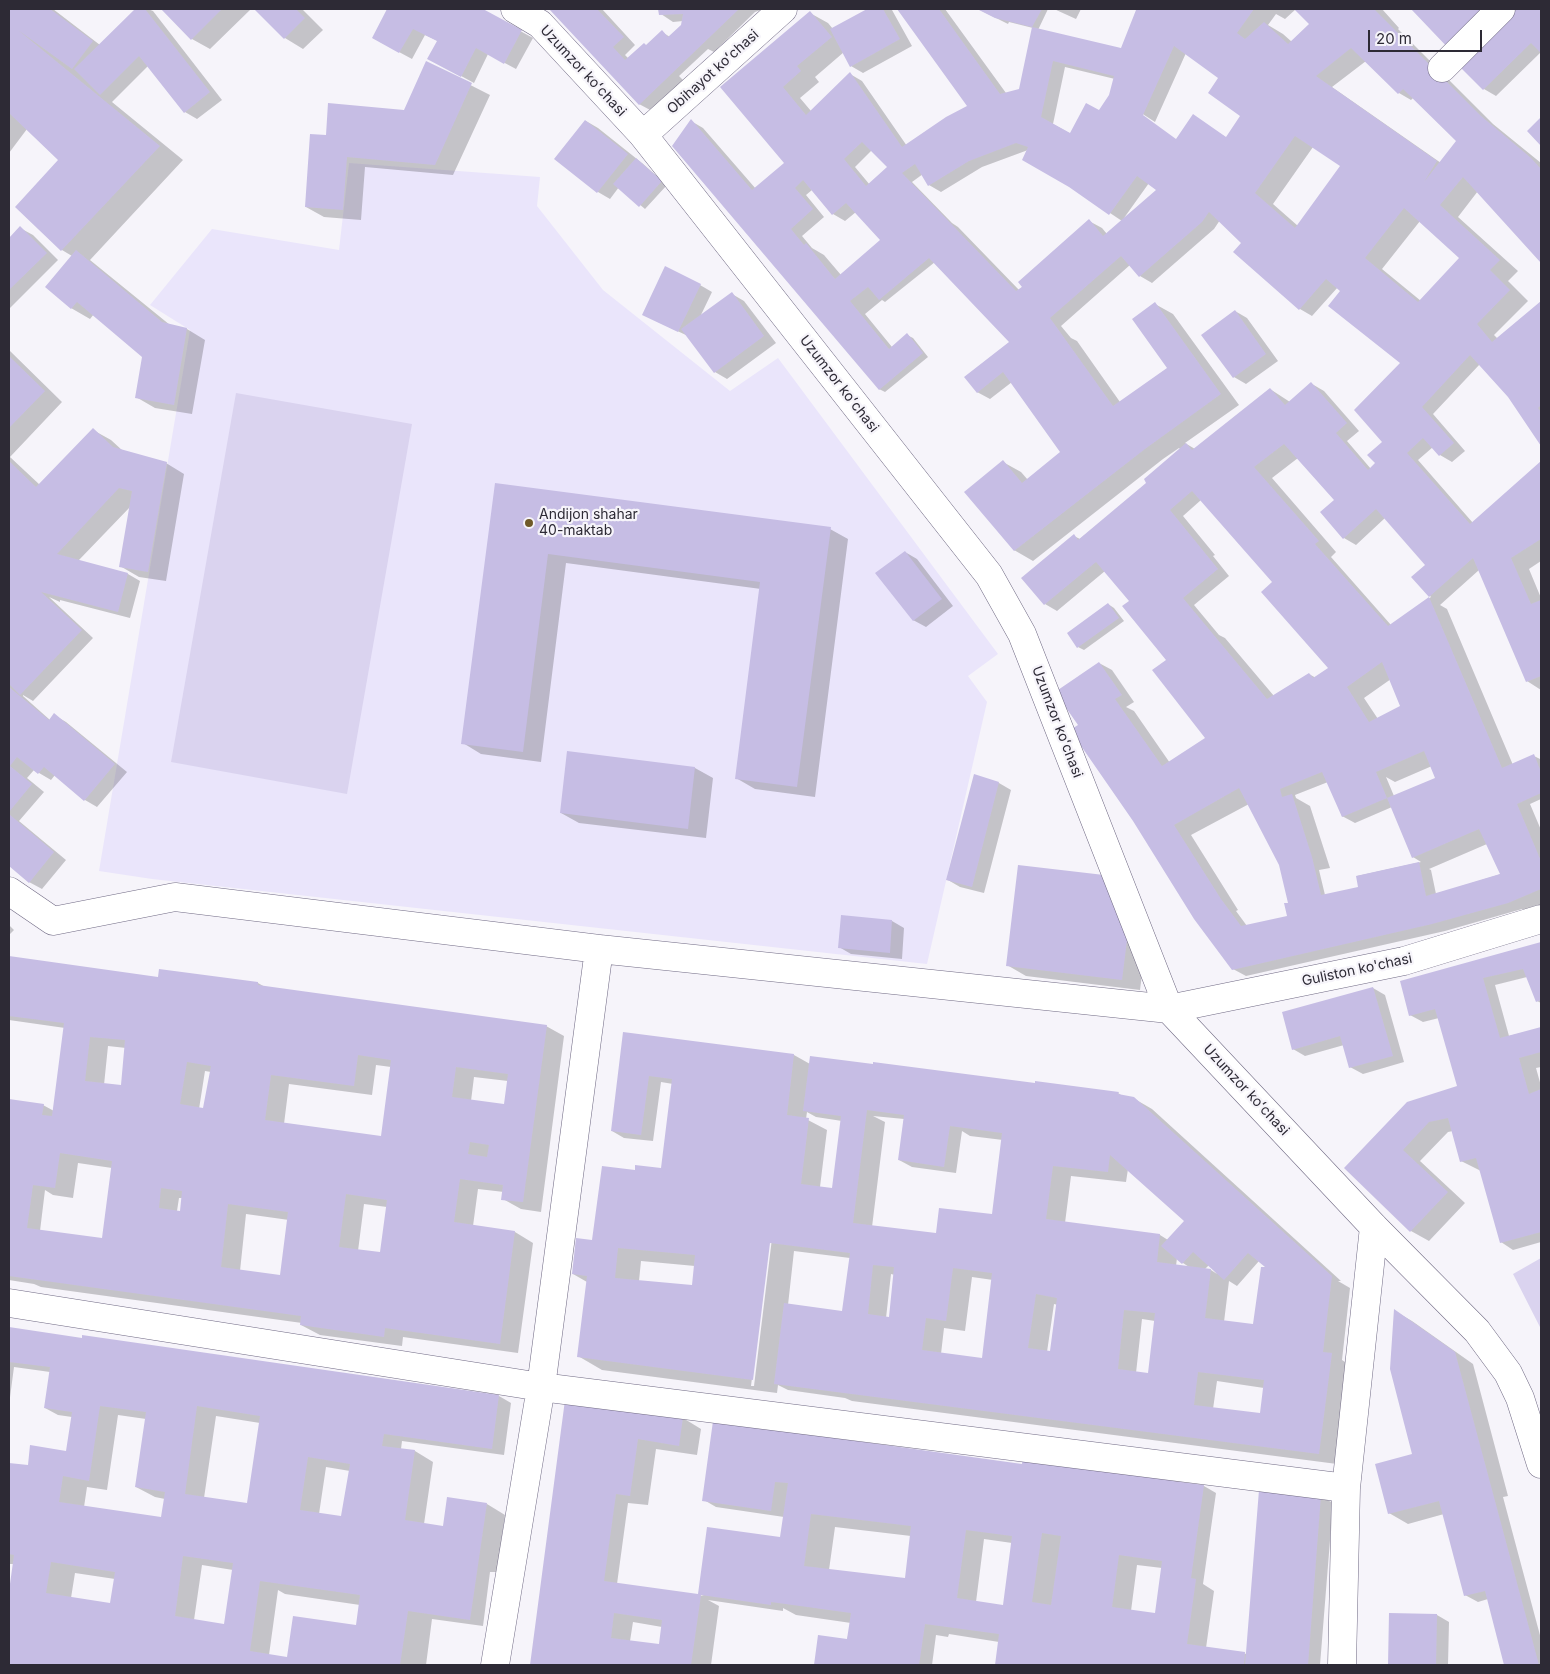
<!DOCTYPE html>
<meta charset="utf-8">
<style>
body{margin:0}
#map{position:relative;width:1550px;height:1674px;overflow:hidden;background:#f6f4fa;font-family:Inter,sans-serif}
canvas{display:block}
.frame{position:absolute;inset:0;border:10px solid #2d2a35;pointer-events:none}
.scale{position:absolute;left:1368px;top:30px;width:114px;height:22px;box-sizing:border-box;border:2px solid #2d2a35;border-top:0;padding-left:6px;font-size:15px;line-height:18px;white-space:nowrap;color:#2d2a35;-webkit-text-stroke:4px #f6f4fa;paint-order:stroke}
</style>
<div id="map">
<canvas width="1550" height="1674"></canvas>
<div class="frame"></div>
<div class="scale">20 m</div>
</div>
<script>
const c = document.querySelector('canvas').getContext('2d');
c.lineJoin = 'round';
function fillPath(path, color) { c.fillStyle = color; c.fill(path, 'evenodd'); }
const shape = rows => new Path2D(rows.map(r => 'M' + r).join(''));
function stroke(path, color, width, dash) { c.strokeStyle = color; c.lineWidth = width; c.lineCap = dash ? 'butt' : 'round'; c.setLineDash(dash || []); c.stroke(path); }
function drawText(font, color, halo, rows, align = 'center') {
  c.font = font + ' Inter,sans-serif'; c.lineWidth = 4.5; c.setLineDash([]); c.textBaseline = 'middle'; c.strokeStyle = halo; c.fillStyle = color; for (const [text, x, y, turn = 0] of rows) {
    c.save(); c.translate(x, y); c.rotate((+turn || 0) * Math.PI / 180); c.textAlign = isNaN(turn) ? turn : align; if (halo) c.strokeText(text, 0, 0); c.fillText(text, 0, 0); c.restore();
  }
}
fillPath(shape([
 [349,163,540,177,537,206,603,290,730,391,778,358,998,654,968,676,987,702,927,964,152,879,99,871,190,330,150,305,212,229,339,250]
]), '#eae5fb');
fillPath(shape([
 [236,393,412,424,347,794,171,762],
 [1541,1258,1541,1329,1513,1274]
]), '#dad3ef');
fillPath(shape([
 [9,9,53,9,100,45,136,9,148,9,153,11,222,100,197,119,185,112,149,65,112,102,183,160,90,260,170,325,187,329,205,340,192,414,155,408,136,397,144,356,94,314,90,319,71,308,72,256,62,250,16,207,60,160,27,129,9,153],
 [162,9,251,9,210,49,192,39],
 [256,9,302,9,323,30,303,49,285,38],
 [389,9,480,9,533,38,516,69,488,54,474,83,441,65,438,41,425,35,412,59,373,38],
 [551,9,602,9,635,45,625,55,628,58,647,46,662,32,670,37,682,26,683,21,673,22,661,14,659,9,764,9,755,12,714,52,708,49,679,76,684,81,652,111,639,104],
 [870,9,889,9,892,10,912,46,863,73,851,66,844,52,815,77,819,82,800,98,811,111,850,74,862,81,907,146,969,106,899,9,945,9,1006,93,1020,90,1033,28,1009,22,1008,24,978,9,1048,9,1038,30,1122,49,1138,10,1134,9,1382,9,1399,28,1398,29,1493,124,1541,163,1541,262,1478,191,1458,217,1518,271,1508,281,1528,301,1494,335,1498,339,1541,303,1541,443,1509,397,1480,364,1433,414,1465,451,1452,462,1440,455,1433,447,1418,460,1473,523,1541,463,1541,561,1529,569,1541,598,1541,690,1527,681,1479,570,1440,605,1447,609,1513,765,1534,756,1540,759,1541,763,1541,799,1530,804,1541,830,1541,907,1528,912,1522,909,1445,931,1246,976,1233,969,1079,725,1099,663,1112,670,1134,702,1126,707,1134,711,1170,763,1207,739,1167,660,1131,601,1105,571,1057,611,1045,604,1074,536,1080,539,1147,484,1180,449,1179,448,1163,459,1033,561,1014,550,1003,462,1021,472,1028,480,1062,452,1012,382,990,399,977,392,1011,342,935,262,885,302,882,300,865,314,892,347,907,335,913,338,928,357,885,392,879,389,691,121,703,128,756,189,786,163,722,87,810,13,828,23,833,29],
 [1296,9,1311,24,1292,42,1283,34,1268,25,1276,14,1285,19],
 [1186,53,1220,77,1242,116,1227,138,1193,116,1176,140,1137,113,1138,111,1155,122],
 [1366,61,1399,93,1411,100,1414,97,1457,141,1441,163,1332,87],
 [1065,67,1115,79,1110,95,1099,112,1071,134,1053,124],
 [1313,147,1342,166,1298,226,1273,204],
 [872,150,892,171,870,185,855,167],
 [1028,150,1071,187,1122,221,1107,234,1102,228,1089,221,1019,290,958,227,952,223,912,182,923,174,929,185,941,192,982,167],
 [1149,183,1158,190,1124,218],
 [812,190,833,214,845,221,856,212,882,240,841,275,824,255,812,248,802,236,824,217,806,195],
 [1220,220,1243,243,1235,252,1300,309,1312,316,1338,287,1402,363,1384,442,1377,463,1371,469,1347,441,1359,431,1324,391,1312,384,1290,402,1270,389,1195,449,1185,443,1239,405,1173,314,1155,304,1168,368,1120,402,1077,341,1071,338,1061,326,1130,265,1140,276,1152,283,1214,229],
 [1420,221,1460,258,1421,301,1382,269],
 [1298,458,1336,500,1344,538,1356,545,1385,518,1427,565,1413,577,1431,597,1391,625,1331,557,1336,552,1272,478],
 [1201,500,1273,582,1330,668,1316,678,1309,674,1274,696,1225,638,1219,635,1194,605,1229,576,1213,556,1215,555,1183,516],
 [1391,679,1402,707,1378,719,1364,698],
 [1432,766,1437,778,1394,796,1386,777,1395,782],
 [1328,782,1342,816,1355,823,1392,807,1413,857,1421,862,1357,876,1360,888,1325,895,1319,870,1330,868,1310,806,1296,798,1295,795],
 [1249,804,1281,864,1290,904,1289,917,1247,926,1236,911,1238,910,1191,835],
 [1487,844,1501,874,1436,894,1431,870,1429,869],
 [1054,9,1081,9,1076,19],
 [1412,9,1541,9,1541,52,1496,96,1484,89,1452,50],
 [427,63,490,95,453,175,365,167,361,220,324,217,306,207,327,136,405,111],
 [586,121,598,128,642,163,667,185,645,209,619,187,610,199,598,192],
 [20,228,33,235,58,260,9,309,9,239],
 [700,285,712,292,700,317,732,294,744,301,776,343,727,379,715,372,688,336,656,321],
 [1235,311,1247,318,1278,361,1246,384,1234,377],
 [9,350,62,402,10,457,40,485,93,430,111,440,123,451,166,463,184,474,166,581,139,577,120,566,131,506,78,561,128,574,140,581,130,618,60,600,60,602,49,597,93,638,33,701,23,695,23,696,50,720,54,715,66,722,127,772,97,807,85,800,55,775,51,780,34,770,27,778,44,792,19,821,66,860,42,889,29,882,9,865],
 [496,485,830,529,848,539,815,797,755,789,736,778,761,589,566,563,541,762,481,754,463,743],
 [905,552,917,559,953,606,926,627,913,620],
 [1108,604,1114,608,1124,621,1084,650,1078,647,1069,633],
 [568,753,695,768,713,778,706,838,579,823,561,813],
 [975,776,999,783,1011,790,984,893,960,887,948,880],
 [892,921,904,928,902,959,851,954,839,947],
 [9,925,14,930,9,935],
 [1148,927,1140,990,1026,976,1007,965],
 [1541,944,1541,1003,1537,1001,1527,977,1495,985,1509,1036,1541,1028,1541,1067,1536,1068,1541,1086,1541,1242,1513,1250,1501,1242,1481,1171,1461,1161,1453,1131,1448,1132,1420,1161,1465,1203,1429,1241,1411,1231,1345,1168,1458,1087,1439,1018,1423,1022,1410,1015,1401,982],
 [9,958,160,978,258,983,265,987,546,1026,564,1036,541,1212,521,1209,503,1199,504,1192,478,1189,473,1226,515,1232,533,1243,518,1353,403,1337,402,1346,320,1335,301,1325,302,1323,41,1287,34,1284,9,1280,9,1160,10,1149,9,1149,9,1100,43,1105,54,1111,65,1028,9,1020],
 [108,1046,126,1048,122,1087,104,1085],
 [376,1065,391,1067,382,1138,284,1124,289,1084,372,1095],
 [205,1071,211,1072,205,1110,199,1109],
 [474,1077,508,1081,505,1105,471,1101],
 [78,1163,112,1168,103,1240,40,1231,45,1190,53,1195,73,1198],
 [179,1198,183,1198,181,1212,177,1211],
 [364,1204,387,1207,381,1254,358,1251],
 [246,1214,289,1220,281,1277,240,1271],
 [1373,988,1385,995,1404,1062,1363,1074,1350,1067,1344,1045,1305,1056,1293,1049],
 [624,1033,794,1055,810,1064,1118,1093,1124,1097,1133,1098,1152,1109,1341,1281,1338,1281,1350,1288,1342,1360,1350,1365,1337,1464,852,1401,845,1398,788,1390,778,1385,777,1393,602,1370,578,1356,587,1282,573,1274,636,1171,662,1170,673,1084,661,1082,653,1141,624,1138,612,1131],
 [807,1112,816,1117,842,1121,833,1189,820,1187,827,1130,806,1119],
 [873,1116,904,1119,899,1160,912,1167,956,1173,962,1131,970,1136,1003,1140,993,1216,937,1235,872,1227,885,1122],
 [1128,1169,1186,1221,1168,1240,1160,1235,1065,1223,1071,1176,1126,1182],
 [771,1222,774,1222,754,1386,751,1386],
 [794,1251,850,1258,843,1313,788,1305],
 [1177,1258,1183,1263,1189,1267,1176,1266],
 [641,1261,695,1266,693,1286,639,1281],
 [1259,1261,1271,1269,1254,1326,1224,1322,1229,1281,1237,1286],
 [1209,1265,1217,1274,1211,1270,1205,1269],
 [891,1274,895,1275,890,1318,886,1318],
 [972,1277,993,1280,983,1359,941,1354,944,1328,965,1331],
 [1054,1304,1058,1305,1051,1352,1047,1352],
 [1142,1319,1155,1321,1149,1374,1136,1373],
 [1217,1381,1264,1388,1261,1415,1213,1409],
 [1395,1311,1412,1321,1473,1364,1508,1496,1503,1497,1541,1639,1541,1665,1506,1665,1488,1599,1478,1602,1465,1595,1444,1514,1408,1524,1389,1513,1414,1455],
 [9,1329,499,1396,511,1403,504,1455,402,1441,401,1449,415,1451,433,1462,424,1524,444,1527,487,1504,505,1515,497,1572,490,1572,483,1626,432,1619,426,1665,9,1665,9,1599,14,1564,9,1564,9,1464,29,1467,67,1452,72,1417,58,1415,45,1408,50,1372,14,1367,9,1405],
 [118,1415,146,1419,136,1487,155,1497,165,1499,163,1518,84,1507,87,1487,107,1490],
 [216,1416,260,1423,248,1505,204,1498],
 [326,1467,350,1471,342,1518,319,1514],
 [202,1565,233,1570,225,1625,194,1620],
 [75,1573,115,1579,111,1604,71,1598],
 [278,1590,285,1594,360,1605,357,1626,288,1658,269,1655],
 [567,1402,683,1418,701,1429,697,1455,656,1449,648,1505,628,1503,617,1584,704,1596,699,1594,781,1539,784,1517,716,1507,704,1500,714,1423,1023,1466,1173,1477,1184,1484,1204,1486,1216,1493,1203,1584,1214,1591,1206,1648,1247,1654,1320,1496,1333,1503,1320,1665,998,1665,996,1664,999,1642,949,1634,948,1637,936,1635,932,1665,815,1665,819,1636,847,1640,851,1623,796,1615,783,1608,783,1611,708,1600,719,1606,711,1665,531,1665],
 [835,1527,911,1536,906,1580,829,1570],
 [984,1539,1012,1543,1004,1606,976,1602],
 [1137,1565,1162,1568,1156,1614,1131,1611],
 [633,1622,662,1627,660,1646,630,1641],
 [1391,1614,1437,1615,1449,1622,1448,1665,1390,1665]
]), '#0003');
fillPath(shape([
 [9,9,50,9,93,41,72,69,18,30,160,146,61,251,15,207,58,160,9,113],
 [135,9,145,9,210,92,184,113,139,56,100,95,74,69],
 [161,9,222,9,191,40],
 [254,9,296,9,305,18,284,39],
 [387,9,483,9,522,30,504,64,476,48,461,77,427,59,437,41,413,29,399,53,372,38],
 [549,9,597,9,624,37,613,47,625,60,644,43,646,45,662,30,668,37,681,25,683,14,659,15,658,9,739,9,639,105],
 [867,9,883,9,900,39,850,67,830,29],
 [897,9,939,9,1000,94,1019,89,1032,27,1121,48,1136,10,1133,9,1254,9,1237,33,1245,39,1264,22,1288,44,1309,24,1294,9,1374,9,1481,116,1531,158,1541,169,1541,263,1463,177,1440,205,1500,260,1490,270,1510,290,1477,324,1492,342,1541,301,1541,405,1538,408,1541,412,1541,446,1508,397,1470,355,1422,407,1454,443,1439,456,1423,438,1407,453,1470,524,1541,461,1541,539,1511,558,1531,604,1541,600,1541,676,1526,682,1473,558,1429,597,1411,577,1425,565,1376,509,1343,539,1320,512,1334,500,1284,444,1254,467,1319,541,1315,544,1388,626,1429,597,1502,768,1534,754,1541,772,1541,793,1517,804,1541,861,1541,889,1508,903,1432,924,1232,970,1194,919,1133,821,1070,730,1078,725,1055,692,1099,662,1122,695,1115,699,1162,766,1205,738,1152,670,1166,660,1122,606,1129,601,1096,562,1044,605,1021,578,1074,534,1078,540,1146,483,1144,479,1186,443,1192,450,1270,388,1285,405,1311,382,1347,423,1336,433,1368,470,1375,463,1367,455,1382,442,1354,410,1400,363,1328,306,1340,291,1326,279,1299,310,1233,252,1241,243,1209,212,1202,222,1139,277,1121,256,1050,318,1113,406,1167,368,1132,319,1155,302,1221,394,1145,449,1014,551,964,492,1003,460,1022,483,1060,452,1003,372,977,393,964,377,1009,342,929,258,879,300,868,287,850,301,889,349,907,333,923,353,879,390,672,146,691,119,752,190,784,163,720,87,810,11,832,37,797,66,801,71,783,87,806,115,850,72,902,147,946,117,967,106],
 [1174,46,1218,78,1208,93,1240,116,1226,137,1193,114,1176,139,1143,115],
 [1351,48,1398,94,1403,89,1456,141,1424,182,1437,161,1316,76],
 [1053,61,1114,76,1109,95,1099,110,1086,103,1070,133,1041,117],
 [1295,136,1340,166,1295,228,1255,193],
 [862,142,887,167,866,186,844,159],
 [1016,143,1028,147,1022,160,1069,187,1109,215,1137,176,1156,190,1103,236,1089,219,1018,282,1022,287,1016,291,902,173,915,164,928,186,969,161],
 [803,180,832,215,846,203,880,240,835,279,806,243,804,245,791,229,813,209,795,188],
 [1404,208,1459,258,1418,302,1365,258],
 [1192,491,1272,582,1261,592,1328,668,1313,678,1309,673,1267,699,1183,598,1218,569,1170,510],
 [1382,662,1400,706,1369,722,1347,687],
 [1424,751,1435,778,1387,798,1412,858,1479,829,1500,874,1426,896,1419,862,1356,876,1358,887,1321,895,1312,857,1292,794,1282,797,1280,789,1322,772,1342,817,1387,798,1376,772],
 [1239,788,1279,865,1288,903,1284,903,1287,916,1241,926,1221,899,1174,825],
 [977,9,1042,9,1032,27,995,18],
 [1411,9,1490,9,1451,51],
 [1517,9,1541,9,1541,53,1531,43,1483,90,1459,66],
 [426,61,472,83,435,165,347,157,343,210,305,207,310,134,326,135,328,103,404,110],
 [1541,117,1541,146,1527,131],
 [585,120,628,154,597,193,554,159],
 [636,158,662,181,639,207,613,184],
 [20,226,47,253,9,290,9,238],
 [76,250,162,322,187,328,174,405,135,398,142,357,77,302,71,309,45,287],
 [665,266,701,284,678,332,642,315],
 [732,292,764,336,714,373,681,329],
 [1235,310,1266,354,1233,378,1201,335],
 [9,356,45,391,9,428],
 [93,428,113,447,167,462,148,572,119,567,132,491,119,488,57,554,128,573,118,612,41,592,82,630,20,695,9,684,9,461,36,487],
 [495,483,831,527,797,787,735,779,760,582,548,554,523,752,461,744],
 [905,551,942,599,913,621,875,573],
 [1108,603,1119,618,1077,648,1067,633],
 [9,687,49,720,54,713,115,764,84,801,44,767,38,774,17,757,10,766,32,784,9,812],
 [567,751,695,767,688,829,560,813],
 [974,774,999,782,972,887,946,880],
 [9,814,54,852,29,883,9,866],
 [1018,865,1104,875,1130,916,1122,980,1006,966],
 [841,915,892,920,890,953,838,948],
 [1541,942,1541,1000,1536,1002,1523,969,1483,978,1500,1038,1541,1027,1541,1052,1519,1058,1529,1094,1541,1089,1541,1232,1500,1243,1476,1158,1460,1162,1448,1118,1429,1122,1403,1150,1448,1192,1410,1232,1344,1168,1407,1102,1457,1086,1435,1009,1409,1016,1400,981],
 [9,956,158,977,159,969,258,982,258,985,547,1025,523,1202,501,1200,503,1185,460,1179,454,1222,515,1231,500,1344,385,1328,384,1337,300,1325,301,1316,9,1276,9,1099,44,1104,42,1115,52,1116,64,1023,9,1016],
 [90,1037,125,1040,121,1085,85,1081],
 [358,1055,391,1060,381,1136,265,1120,271,1075,354,1086],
 [187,1062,211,1066,203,1108,180,1104],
 [456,1067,508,1074,504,1104,452,1097],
 [470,1142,489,1145,487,1157,468,1154],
 [60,1153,112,1161,102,1238,27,1228,33,1185,55,1188],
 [161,1188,182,1191,180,1211,159,1208],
 [346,1194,387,1200,380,1252,339,1247],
 [228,1204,288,1212,280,1275,221,1267],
 [1373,987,1393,1056,1349,1068,1340,1036,1292,1050,1282,1012],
 [623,1032,794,1054,787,1115,809,1118,801,1184,832,1188,841,1116,803,1111,810,1056,873,1064,873,1062,1035,1083,1035,1081,1119,1092,1118,1094,1134,1097,1332,1276,1323,1352,1332,1353,1319,1454,774,1384,784,1303,842,1311,850,1253,770,1243,753,1380,577,1357,587,1276,572,1274,576,1238,592,1240,602,1166,635,1170,635,1165,661,1168,672,1079,649,1076,641,1135,611,1131],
 [867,1110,904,1115,898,1160,944,1167,950,1126,1002,1133,992,1214,939,1208,936,1233,853,1223],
 [1110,1155,1184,1221,1161,1246,1182,1264,1193,1252,1224,1280,1248,1253,1265,1267,1261,1267,1253,1324,1205,1318,1211,1269,1157,1262,1160,1234,1046,1219,1053,1166,1108,1172],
 [618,1248,695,1255,692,1285,615,1278],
 [873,1265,894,1267,889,1317,868,1314],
 [953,1268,992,1273,982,1358,922,1350,926,1318,946,1321],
 [1036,1294,1057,1298,1050,1351,1028,1348],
 [1124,1310,1155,1313,1148,1373,1118,1369],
 [1198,1372,1264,1380,1260,1413,1194,1405],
 [1394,1309,1455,1352,1539,1665,1504,1665,1485,1591,1464,1596,1439,1501,1388,1514,1375,1464,1412,1454,1390,1369],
 [9,1327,82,1338,82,1335,499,1395,492,1449,384,1434,382,1446,415,1450,405,1520,443,1526,447,1497,487,1503,470,1620,408,1611,400,1665,9,1665,9,1591,14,1555,9,1554,9,1463,28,1465,30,1445,66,1451,72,1412,44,1408,50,1367,9,1362],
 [100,1406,146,1412,135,1487,165,1492,161,1517,59,1502,63,1476,89,1481],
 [197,1406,260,1416,247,1503,185,1494],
 [308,1457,350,1464,341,1516,300,1510],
 [183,1556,233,1563,224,1624,175,1616],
 [51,1562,115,1572,110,1603,46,1593],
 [260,1581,360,1595,356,1625,293,1616,287,1657,250,1651],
 [565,1400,683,1417,679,1446,638,1439,630,1496,616,1494,604,1581,698,1594,707,1527,780,1537,788,1483,775,1482,771,1511,702,1501,713,1421,1022,1464,1023,1455,1173,1476,1173,1481,1204,1485,1191,1578,1196,1579,1187,1644,1245,1652,1244,1665,995,1665,999,1634,925,1624,919,1665,814,1665,818,1635,847,1639,851,1613,771,1602,771,1605,701,1595,691,1665,530,1665],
 [811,1514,911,1526,905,1578,804,1566],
 [966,1530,1012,1536,1003,1605,957,1598],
 [1042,1533,1061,1536,1051,1605,1032,1602],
 [1119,1555,1162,1561,1155,1613,1112,1607],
 [614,1613,662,1620,659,1644,611,1638],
 [1259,1490,1321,1495,1308,1665,1245,1665],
 [1389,1613,1437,1614,1436,1665,1388,1665]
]), '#c6bde4');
const minor = shape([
 [515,9,540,24,643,135,989,575,1022,634,1169,1009,1374,1227,1477,1331,1508,1373,1520,1398,1541,1464],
 [1442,68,1501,9],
 [643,135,783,9],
 [9,891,53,921,175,897,599,949,1169,1009,1404,961,1541,919],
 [9,1303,541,1387,1346,1488],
 [495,1665,541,1387,599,949],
 [1342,1665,1346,1488,1374,1227]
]);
stroke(minor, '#706a84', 29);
stroke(minor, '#fff', 28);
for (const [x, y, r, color] of [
 [529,523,5,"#6f5a29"]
]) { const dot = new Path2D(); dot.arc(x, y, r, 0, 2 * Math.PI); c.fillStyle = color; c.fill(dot); stroke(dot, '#f6f4fa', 2); }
drawText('14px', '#2d2a35', '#f6f4fa', [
 ["Uzumzor koʻchasi",583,71,47],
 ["Obihayot koʻchasi",713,72,-42],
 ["Uzumzor koʻchasi",839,384,52],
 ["Uzumzor koʻchasi",1057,722,69],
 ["Guliston ko'chasi",1357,970,-12],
 ["Uzumzor koʻchasi",1246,1090,47]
]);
drawText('14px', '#2d2a35', '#f6f4fa', [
 ["Andijon shahar",539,515],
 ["40-maktab",539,531]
], 'left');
</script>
